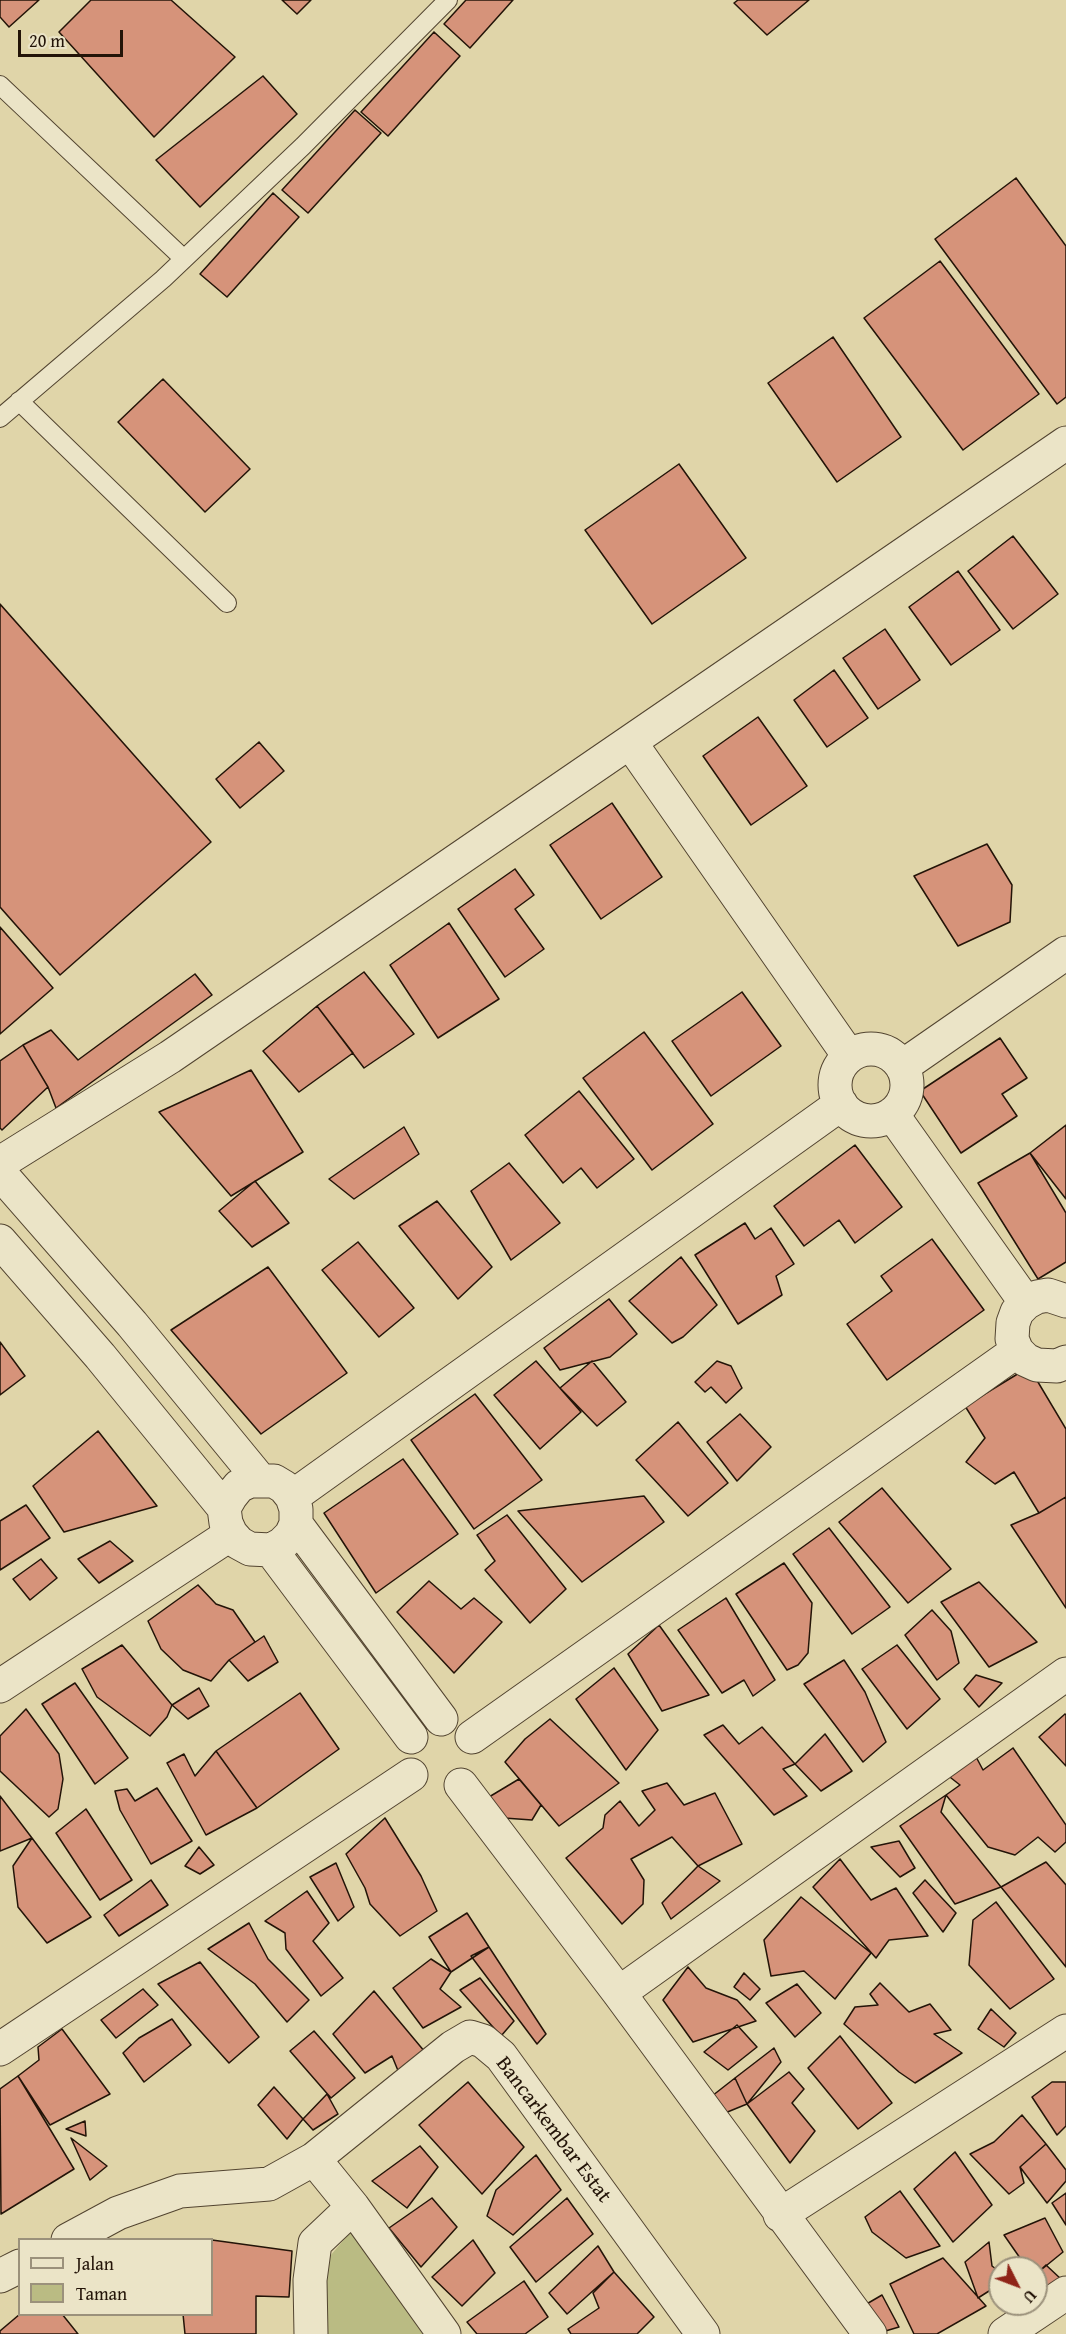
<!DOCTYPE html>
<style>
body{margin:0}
#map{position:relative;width:1066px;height:2334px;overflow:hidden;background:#e0d5a9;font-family:"Gentium Book Plus",serif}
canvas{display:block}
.legend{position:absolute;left:18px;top:2238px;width:195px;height:78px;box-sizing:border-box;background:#ebe4c7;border:2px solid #9b917b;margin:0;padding:8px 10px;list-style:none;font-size:18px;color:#231408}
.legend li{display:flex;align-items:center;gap:12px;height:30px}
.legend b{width:30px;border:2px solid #9b917b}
.north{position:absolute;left:988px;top:2256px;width:60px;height:60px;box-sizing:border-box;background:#ebe4c7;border:2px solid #9b917b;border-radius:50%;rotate:132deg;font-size:16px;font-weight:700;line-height:24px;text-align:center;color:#231408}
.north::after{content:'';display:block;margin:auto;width:21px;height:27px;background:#8f2418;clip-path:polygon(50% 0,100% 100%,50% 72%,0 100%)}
.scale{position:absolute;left:18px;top:30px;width:105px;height:27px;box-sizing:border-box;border:3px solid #231408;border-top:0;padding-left:8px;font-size:18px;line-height:21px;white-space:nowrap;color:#231408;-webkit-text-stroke:4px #ebe4c7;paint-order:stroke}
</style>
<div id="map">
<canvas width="1066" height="2334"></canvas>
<ul class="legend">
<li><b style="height:8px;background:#ebe4c7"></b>Jalan</li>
<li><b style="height:16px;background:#babb83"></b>Taman</li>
</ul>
<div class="north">U</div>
<div class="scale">20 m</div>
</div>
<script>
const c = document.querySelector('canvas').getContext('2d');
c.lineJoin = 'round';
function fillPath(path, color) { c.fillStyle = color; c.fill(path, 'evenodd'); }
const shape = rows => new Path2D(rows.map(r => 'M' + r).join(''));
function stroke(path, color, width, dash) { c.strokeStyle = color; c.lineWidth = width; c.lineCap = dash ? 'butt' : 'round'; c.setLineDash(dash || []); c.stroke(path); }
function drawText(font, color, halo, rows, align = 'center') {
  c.font = font + ' "Gentium Book Plus",serif'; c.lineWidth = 4.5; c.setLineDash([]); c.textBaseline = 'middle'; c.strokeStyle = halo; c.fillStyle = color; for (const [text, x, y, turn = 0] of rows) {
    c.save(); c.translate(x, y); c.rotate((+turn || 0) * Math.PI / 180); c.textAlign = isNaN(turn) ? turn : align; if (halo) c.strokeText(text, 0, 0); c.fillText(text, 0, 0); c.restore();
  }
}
fillPath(shape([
 [353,2229,431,2334,328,2334,325,2262]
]), '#babb83');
const building = shape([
 [0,0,39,0,9,27,0,17,0,0],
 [91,0,171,0,235,57,154,137,59,32,91,0],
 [282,0,311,0,297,14,282,0],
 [466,0,513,0,470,48,444,24,466,0],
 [738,0,809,0,767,35,734,3,738,0],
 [434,32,460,56,388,136,361,112,434,32],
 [263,76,297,114,200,207,156,160,263,76],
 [355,110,381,133,308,213,282,190,355,110],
 [1016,178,1066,246,1066,397,1057,404,935,239,1016,178],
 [273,193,299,217,227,297,200,274,273,193],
 [940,261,1039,394,963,450,864,318,940,261],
 [833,337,901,437,837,482,768,383,833,337],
 [163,379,250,469,205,512,118,422,163,379],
 [679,464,746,558,652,624,585,530,679,464],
 [1013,536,1058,594,1013,629,968,571,1013,536],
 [958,571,1000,630,951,665,909,607,958,571],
 [0,604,211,842,60,975,0,907,0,604],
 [885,629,920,680,878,709,843,658,885,629],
 [834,670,868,718,827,747,794,700,834,670],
 [758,717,807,786,751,825,703,756,758,717],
 [259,742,284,771,240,808,216,779,259,742],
 [612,803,662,877,601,919,550,845,612,803],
 [987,844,1012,885,1010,922,958,946,914,876,987,844],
 [515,869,534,895,515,909,544,949,505,977,458,909,515,869],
 [449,923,499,999,438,1038,390,965,449,923],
 [0,927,53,988,0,1034,0,927],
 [364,972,414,1034,364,1068,317,1006,364,972],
 [195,974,212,995,56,1108,48,1087,23,1045,51,1030,78,1060,195,974],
 [742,992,781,1046,711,1096,672,1041,742,992],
 [317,1006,353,1053,299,1092,263,1051,317,1006],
 [644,1032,713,1124,652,1170,583,1078,644,1032],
 [1000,1038,1027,1078,1002,1094,1017,1116,961,1153,920,1091,1000,1038],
 [23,1045,48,1087,2,1130,0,1128,0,1061,23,1045],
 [251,1070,303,1152,231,1196,159,1112,251,1070],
 [579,1091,634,1159,597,1188,581,1168,563,1183,525,1135,579,1091],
 [1066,1125,1066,1199,1030,1153,1066,1125],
 [404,1127,419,1154,354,1199,329,1179,404,1127],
 [855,1145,902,1207,855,1243,839,1220,804,1246,774,1206,855,1145],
 [1030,1153,1066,1213,1066,1262,1038,1279,978,1183,1030,1153],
 [509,1163,560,1223,511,1260,471,1191,509,1163],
 [255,1181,289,1223,252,1247,219,1211,255,1181],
 [437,1201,492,1267,458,1299,399,1226,437,1201],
 [745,1223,755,1239,771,1228,794,1264,776,1276,782,1295,738,1324,695,1255,745,1223],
 [932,1239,984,1310,887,1380,847,1324,892,1291,881,1276,932,1239],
 [358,1242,414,1308,379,1337,322,1270,358,1242],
 [681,1257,717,1305,683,1337,672,1343,629,1301,681,1257],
 [268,1267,347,1373,261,1434,171,1330,268,1267],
 [609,1299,637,1334,610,1357,560,1370,544,1348,609,1299],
 [0,1342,25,1376,0,1395,0,1342],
 [536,1361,581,1412,540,1449,494,1395,536,1361],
 [592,1361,626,1402,597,1426,560,1388,592,1361],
 [717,1361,731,1366,742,1388,726,1403,711,1387,705,1392,695,1382,717,1361],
 [1029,1367,1066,1429,1066,1497,1039,1513,1014,1472,995,1484,966,1462,985,1438,965,1406,1029,1367],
 [475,1394,542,1480,474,1529,411,1440,475,1394],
 [740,1414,771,1447,737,1481,707,1442,740,1414],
 [678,1422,728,1483,688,1516,636,1460,678,1422],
 [98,1431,157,1506,64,1532,33,1486,98,1431],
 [403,1459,458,1534,376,1593,324,1513,403,1459],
 [882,1488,951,1569,908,1603,839,1522,882,1488],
 [644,1496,664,1522,582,1582,518,1511,644,1496],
 [1066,1497,1066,1608,1011,1525,1039,1513,1066,1497],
 [26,1505,50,1538,0,1570,0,1521,26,1505],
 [507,1515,566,1589,530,1623,485,1570,495,1561,477,1535,507,1515],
 [829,1528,890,1607,852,1634,793,1554,829,1528],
 [110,1541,133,1561,99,1583,78,1559,110,1541],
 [41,1559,57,1578,30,1600,13,1579,41,1559],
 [784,1563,812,1603,808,1653,798,1665,787,1670,736,1594,784,1563],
 [429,1581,461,1609,474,1598,502,1622,454,1673,397,1612,429,1581],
 [979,1582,1037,1642,989,1667,941,1602,979,1582],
 [198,1585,216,1604,233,1610,255,1642,229,1660,211,1681,183,1670,161,1649,148,1621,198,1585],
 [726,1598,775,1680,753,1696,744,1680,722,1693,678,1630,726,1598],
 [932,1610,951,1631,959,1663,937,1680,905,1635,932,1610],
 [659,1625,709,1695,662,1711,628,1654,659,1625],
 [264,1636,278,1662,248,1681,229,1660,264,1636],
 [122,1645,172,1705,167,1717,150,1736,97,1697,82,1669,122,1645],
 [897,1645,940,1699,907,1729,862,1669,897,1645],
 [844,1660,865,1692,886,1742,863,1762,804,1684,844,1660],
 [614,1668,658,1730,626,1770,576,1699,614,1668],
 [976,1675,1002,1683,979,1707,964,1689,976,1675],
 [75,1683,128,1758,95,1784,42,1704,75,1683],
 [199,1688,209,1706,188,1719,172,1705,199,1688],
 [300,1693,339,1749,257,1808,216,1751,300,1693],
 [26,1709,59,1754,63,1779,58,1809,49,1817,0,1771,0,1736,26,1709],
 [1065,1714,1066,1715,1066,1766,1039,1737,1065,1714],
 [550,1719,619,1783,559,1826,505,1762,525,1739,550,1719],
 [723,1725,739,1744,762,1727,795,1764,783,1769,807,1796,774,1815,704,1735,723,1725],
 [825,1734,852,1771,821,1791,795,1764,825,1734],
 [1013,1748,1066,1825,1066,1842,1055,1852,1038,1837,1015,1855,988,1847,946,1795,960,1785,946,1774,974,1753,983,1770,1013,1748],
 [216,1751,257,1808,206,1835,167,1763,184,1754,195,1776,216,1751],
 [519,1779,541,1805,532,1820,504,1818,489,1797,519,1779],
 [667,1783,684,1805,715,1793,742,1844,698,1866,672,1837,631,1859,644,1880,643,1904,622,1924,566,1858,603,1828,605,1815,620,1801,639,1826,655,1810,642,1791,667,1783],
 [157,1788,192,1841,151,1864,120,1810,115,1791,127,1789,135,1801,157,1788],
 [946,1795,941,1812,1001,1887,955,1904,900,1826,946,1795],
 [0,1796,32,1838,0,1851,0,1796],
 [86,1809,132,1880,100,1900,56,1833,86,1809],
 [385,1818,421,1876,437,1911,400,1936,370,1904,365,1888,346,1854,385,1818],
 [32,1838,91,1917,47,1943,18,1907,13,1866,32,1838],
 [899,1841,915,1868,900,1877,871,1847,899,1841],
 [199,1847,214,1865,200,1874,185,1866,199,1847],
 [840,1859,871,1900,896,1888,928,1936,889,1940,876,1958,813,1887,840,1859],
 [1046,1862,1066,1885,1066,1967,1001,1887,1046,1862],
 [336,1863,354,1907,338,1921,310,1877,336,1863],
 [698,1866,720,1881,671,1919,662,1903,698,1866],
 [151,1880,168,1905,119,1936,104,1915,151,1880],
 [925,1880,956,1913,943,1932,913,1893,925,1880],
 [307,1891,329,1923,313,1941,343,1978,321,1996,286,1949,285,1933,265,1921,307,1891],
 [801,1897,871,1953,835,1999,804,1971,771,1976,764,1940,801,1897],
 [996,1902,1054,1979,1010,2009,969,1965,973,1920,996,1902],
 [467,1913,489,1947,451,1972,429,1937,467,1913],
 [249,1923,268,1959,309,2000,287,2022,255,1984,208,1949,249,1923],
 [489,1947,546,2034,537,2044,471,1956,489,1947],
 [431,1959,451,1972,440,1989,461,2007,423,2028,393,1988,431,1959],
 [200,1962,259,2037,229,2063,158,1984,200,1962],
 [688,1967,706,1988,737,2000,756,2021,693,2042,663,2000,688,1967],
 [744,1973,760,1989,750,2000,734,1987,744,1973],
 [480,1978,514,2021,501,2036,460,1990,480,1978],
 [880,1983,909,2012,930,2004,951,2030,934,2034,962,2053,915,2083,899,2072,844,2024,855,2007,878,2005,870,1994,880,1983],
 [797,1984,821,2013,795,2037,766,2003,797,1984],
 [143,1989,158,2005,116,2038,101,2020,143,1989],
 [374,1991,425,2052,399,2073,392,2056,365,2073,333,2034,374,1991],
 [991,2009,1016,2033,1004,2047,978,2029,991,2009],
 [172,2019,191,2045,144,2082,123,2053,139,2038,172,2019],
 [737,2025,757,2047,728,2070,704,2052,737,2025],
 [62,2029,110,2094,50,2125,18,2076,39,2060,38,2047,62,2029],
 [314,2031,355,2078,331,2098,290,2051,314,2031],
 [840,2036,892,2103,858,2129,808,2068,840,2036],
 [774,2048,781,2062,747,2104,735,2078,774,2048],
 [789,2072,804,2089,792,2103,815,2131,790,2163,747,2104,789,2072],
 [18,2076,74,2169,1,2214,0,2089,18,2076],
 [735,2078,747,2104,725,2113,712,2096,735,2078],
 [468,2082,524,2147,482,2194,419,2125,468,2082],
 [1052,2082,1066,2082,1066,2126,1057,2135,1032,2097,1052,2082],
 [274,2087,303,2119,287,2139,258,2105,274,2087],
 [327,2094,338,2114,313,2130,303,2119,327,2094],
 [1022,2115,1046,2144,1020,2167,1024,2183,1009,2194,970,2154,994,2142,1022,2115],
 [85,2121,86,2136,66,2129,85,2121],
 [71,2138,107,2166,90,2180,71,2138],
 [1046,2144,1066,2170,1066,2181,1047,2203,1020,2167,1046,2144],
 [420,2146,438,2167,407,2208,372,2181,420,2146],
 [955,2152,992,2205,953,2242,914,2189,955,2152],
 [536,2155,561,2190,513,2235,487,2216,496,2190,536,2155],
 [900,2191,940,2246,906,2258,872,2232,865,2217,900,2191],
 [1066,2193,1066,2225,1052,2203,1066,2193],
 [432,2198,457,2227,421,2267,389,2228,432,2198],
 [567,2198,593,2234,536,2282,510,2247,567,2198],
 [1045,2218,1063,2252,1036,2274,1036,2268,1027,2268,1004,2235,1045,2218],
 [212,2240,292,2251,289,2297,256,2296,256,2334,185,2334,183,2314,212,2314,212,2240],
 [473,2240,495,2273,462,2306,432,2277,473,2240],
 [989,2242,992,2266,1000,2272,1000,2284,978,2298,965,2262,989,2242],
 [598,2246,614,2272,567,2314,549,2293,598,2246],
 [943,2258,986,2306,937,2334,914,2334,890,2284,943,2258],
 [1046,2265,1062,2280,1036,2299,1036,2274,1046,2265],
 [614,2272,654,2317,637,2334,571,2334,568,2329,599,2308,593,2293,614,2272],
 [524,2281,548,2317,525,2334,477,2334,467,2322,524,2281],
 [882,2295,899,2327,882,2332,858,2309,882,2295],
 [20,2314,62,2314,78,2334,0,2334,0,2331,20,2314]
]);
fillPath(building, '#d6937a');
stroke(building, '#231408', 1.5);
const lane = shape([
 [0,85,184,259],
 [19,401,227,603],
 [0,418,163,279,303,146,448,0]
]);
const street = shape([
 [630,742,849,1056],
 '835 1085a36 36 0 1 1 72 0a36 36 0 1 1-72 0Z',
 [903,1066,1066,953],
 [892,1114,1026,1303],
 [0,1163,170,1057,1066,443],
 [0,1173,132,1324,260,1480],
 [0,1241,100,1356,224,1508],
 [1066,1301,1048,1295,1037,1297,1026,1303,1017,1312,1013,1323,1012,1339,1017,1351,1026,1360,1037,1365,1057,1366,1066,1362],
 [292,1497,841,1104],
 [296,1524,291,1535,282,1544,271,1550,250,1549,239,1543,231,1534,226,1523,224,1508,231,1496,239,1486,250,1481,274,1481,284,1487,292,1497,296,1509,296,1524,441,1719],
 [271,1550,411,1737],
 [0,1686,231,1534],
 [472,1737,1017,1351],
 [461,1785,619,1993,870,2334],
 [619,1993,1066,1674],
 [0,2049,411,1775],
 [314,2159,353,2207,444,2334],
 [780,2215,1066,2031],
 [68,2240,118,2213,180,2191,269,2184,314,2159,453,2047,470,2037,483,2041,501,2056,703,2334],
 [0,2276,20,2266],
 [311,2334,310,2280,315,2243,353,2207],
 [1005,2334,1066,2293]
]);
stroke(lane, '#524430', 20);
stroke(street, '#524430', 35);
stroke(lane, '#ebe4c7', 18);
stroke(street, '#ebe4c7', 33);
drawText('21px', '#231408', '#ebe4c7', [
 ["Bancarkembar Estat",553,2130,53]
]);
</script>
